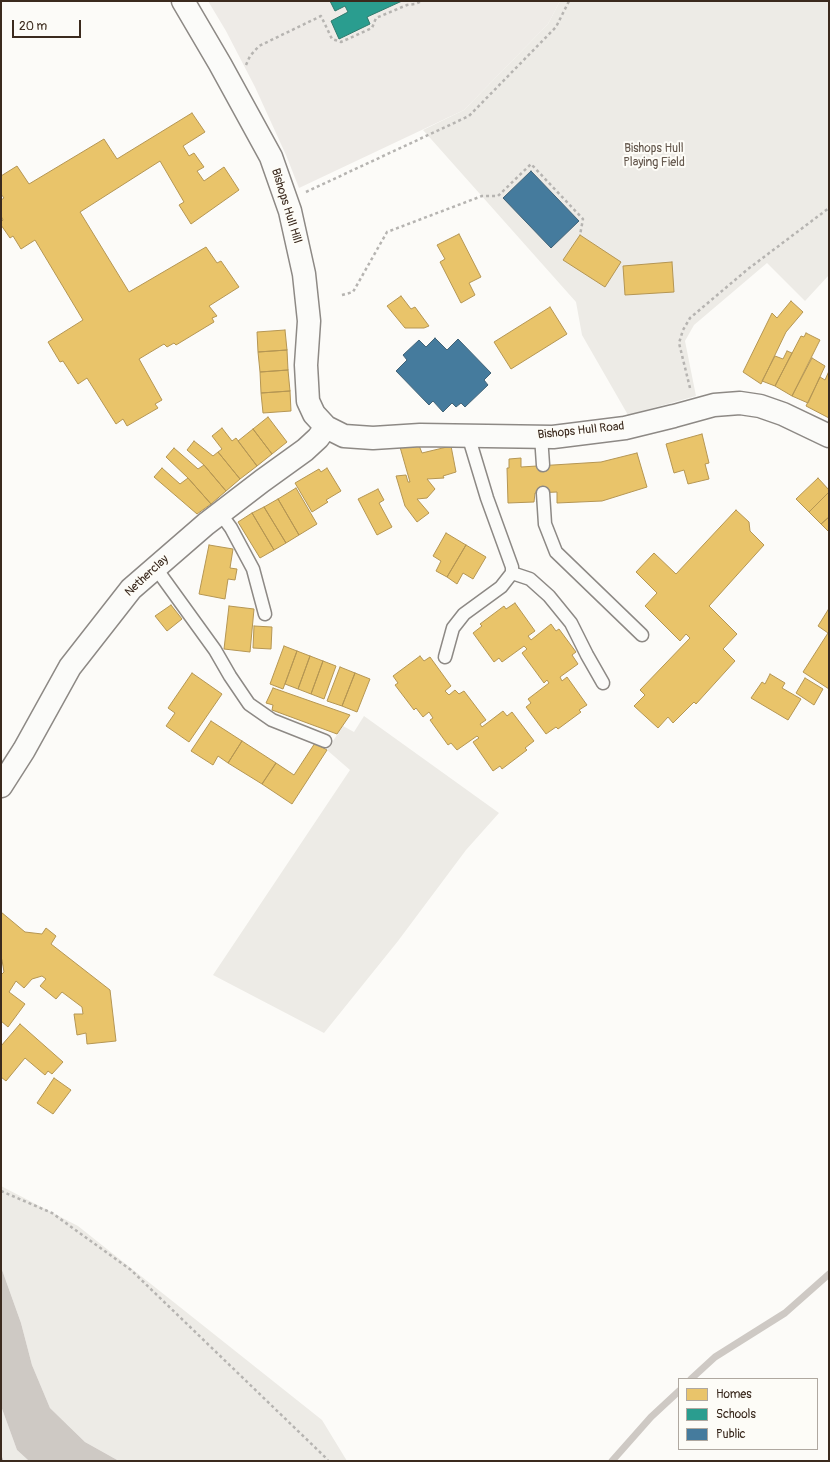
<!DOCTYPE html>
<style>
body{margin:0}
#map{position:relative;width:830px;height:1462px;overflow:hidden;background:#fcfbf8;font-family:Pangolin,sans-serif}
canvas{display:block}
.frame{position:absolute;inset:0;border:2px solid #3b2a1e;pointer-events:none}
.legend{position:absolute;left:678px;top:1378px;width:140px;height:72px;box-sizing:border-box;background:#fdfcf7;border:1px solid #afa8a0;margin:0;padding:5px 7px;list-style:none;font-size:12px;color:#3b2a1e}
.legend li{display:flex;align-items:center;gap:8px;height:20px}
.legend b{width:20px;border:1px solid #afa8a0}
.scale{position:absolute;left:12px;top:20px;width:69px;height:18px;box-sizing:border-box;border:2px solid #3b2a1e;border-top:0;padding-left:5px;font-size:12px;line-height:14px;white-space:nowrap;color:#3b2a1e;-webkit-text-stroke:3px #fdfcf7;paint-order:stroke}
</style>
<div id="map">
<canvas width="830" height="1462"></canvas>
<div class="frame"></div>
<ul class="legend">
<li><b style="height:11px;background:#e9c46a"></b>Homes</li>
<li><b style="height:11px;background:#2a9d8f"></b>Schools</li>
<li><b style="height:11px;background:#457b9d"></b>Public</li>
</ul>
<div class="scale">20 m</div>
</div>
<script>
const c = document.querySelector('canvas').getContext('2d');
c.lineJoin = 'round';
function fillPath(path, color) { c.fillStyle = color; c.fill(path, 'evenodd'); }
const shape = rows => new Path2D(rows.map(r => 'M' + r).join(''));
function stroke(path, color, width, dash) { c.strokeStyle = color; c.lineWidth = width; c.lineCap = dash ? 'butt' : 'round'; c.setLineDash(dash || []); c.stroke(path); }
function drawText(font, color, halo, rows, align = 'center') {
  c.font = font + ' Pangolin,sans-serif'; c.lineWidth = 4; c.setLineDash([]); c.textBaseline = 'middle'; c.strokeStyle = halo; c.fillStyle = color; for (const [text, x, y, turn = 0] of rows) {
    c.save(); c.translate(x, y); c.rotate((+turn || 0) * Math.PI / 180); c.textAlign = isNaN(turn) ? turn : align; if (halo) c.strokeText(text, 0, 0); c.fillText(text, 0, 0); c.restore();
  }
}
fillPath(shape([
 [208,1,560,1,548,24,464,110,299,188,286,155,255,87,226,31]
]), '#eeebe7');
fillPath(shape([
 [560,1,829,1,829,275,805,301,767,263,694,325,685,341,696,396,628,415,582,335,576,302,423,130,464,110,548,24],
 [364,716,499,813,466,850,398,941,324,1033,213,975,350,770,327,750,343,726,354,732],
 [1,1186,78,1226,322,1420,347,1461,119,1461,85,1442,50,1408,32,1365,21,1323,1,1267],
 [1,1406,17,1450,29,1461,1,1461]
]), '#edebe6');
fillPath(shape([
 [1,1267,21,1323,32,1365,50,1408,85,1442,119,1461,29,1461,17,1450,1,1406]
]), '#cec9c4');
const homes = shape([
 [192,113,205,132,183,146,189,156,194,153,204,167,197,171,204,181,224,167,239,190,191,224,179,205,184,202,160,161,80,212,129,292,206,247,217,263,221,261,239,287,209,306,217,316,212,318,214,322,176,345,174,343,167,347,164,344,139,359,162,400,155,404,158,408,127,426,123,419,116,424,87,378,78,384,63,361,60,362,48,342,83,320,35,240,21,249,13,236,10,238,1,225,1,222,3,220,1,216,1,200,4,198,1,194,1,176,17,166,29,184,104,139,117,159,192,113],
 [459,234,481,277,469,283,475,295,461,303,440,262,445,259,437,245,459,234],
 [580,235,621,262,605,287,563,260,580,235],
 [672,262,674,292,625,295,623,266,672,262],
 [401,296,411,309,415,307,429,326,424,328,405,328,387,306,401,296],
 [791,301,803,312,786,332,761,384,743,372,772,313,777,318,791,301],
 [550,307,567,334,511,369,494,342,550,307],
 [285,330,287,350,258,352,257,332,285,330],
 [806,333,820,340,792,396,775,386,801,336,804,337,806,333],
 [287,350,288,370,260,372,258,352,287,350],
 [787,351,792,353,775,386,762,381,775,356,783,359,787,351],
 [812,358,825,366,808,403,792,396,812,358],
 [288,370,290,391,261,393,260,372,288,370],
 [829,371,829,418,806,406,820,377,825,380,829,371],
 [290,391,291,411,263,413,261,393,290,391],
 [268,417,287,442,272,454,253,429,268,417],
 [222,428,232,441,236,438,257,466,240,479,218,452,222,449,212,436,222,428],
 [253,429,272,454,257,466,238,441,253,429],
 [702,434,709,463,705,464,709,479,688,484,684,470,674,473,666,444,702,434],
 [194,441,213,456,218,452,240,479,226,491,204,465,187,450,194,441],
 [418,443,422,453,451,446,456,472,443,476,444,478,427,479,435,489,427,498,417,499,429,513,417,522,405,506,396,476,406,475,408,482,410,482,400,447,418,443],
 [174,448,198,469,204,465,226,491,211,504,188,478,166,457,174,448],
 [637,453,647,487,602,501,557,503,557,492,535,493,534,502,508,503,507,468,509,468,509,459,521,458,521,467,601,462,637,453],
 [162,468,180,484,188,478,211,504,197,514,154,477,162,468],
 [327,468,341,491,326,500,328,502,312,512,295,483,319,469,321,472,327,468],
 [818,478,829,490,829,492,809,512,796,499,818,478],
 [296,488,317,524,299,535,278,499,296,488],
 [378,489,384,500,379,503,392,527,377,535,358,499,378,489],
 [829,492,829,517,821,524,809,512,829,492],
 [278,499,299,535,286,543,264,507,278,499],
 [264,507,286,543,274,550,252,513,264,507],
 [736,510,749,522,750,531,764,545,709,606,737,634,723,649,735,661,696,704,694,702,673,723,668,717,658,728,634,706,645,695,640,690,690,638,686,634,680,641,645,606,657,593,636,572,654,553,676,574,736,510],
 [252,513,274,550,260,558,238,522,252,513],
 [829,517,829,532,821,524,829,517],
 [446,533,466,545,447,577,436,571,441,561,433,556,446,533],
 [209,545,233,549,230,568,237,569,235,580,228,579,225,599,199,594,209,545],
 [466,545,486,557,473,579,463,573,457,584,447,577,466,545],
 [515,603,535,631,528,636,531,640,551,624,556,631,559,629,576,652,572,655,578,664,560,677,562,681,567,677,587,705,579,710,581,712,558,729,556,727,546,734,526,707,531,703,528,699,549,683,547,680,544,683,522,653,527,649,524,646,502,662,499,658,494,662,473,633,482,626,480,624,504,606,506,609,515,603],
 [171,605,182,619,167,631,155,616,171,605],
 [229,606,254,609,250,652,224,649,229,606],
 [828,610,829,610,829,689,803,672,828,633,818,626,828,610],
 [254,626,272,627,271,649,253,648,254,626],
 [284,646,297,651,283,689,270,684,284,646],
 [297,651,310,656,298,689,285,684,297,651],
 [310,656,323,661,311,694,298,689,310,656],
 [420,656,424,661,430,657,451,686,445,691,449,695,455,690,459,694,464,691,486,720,480,724,482,727,503,711,507,716,512,712,534,741,525,748,527,750,502,769,500,766,493,771,473,742,479,738,477,736,457,750,451,743,448,745,430,720,433,718,429,712,423,717,416,708,414,710,395,685,398,683,393,676,420,656],
 [323,661,336,666,324,699,311,694,323,661],
 [340,667,355,673,342,706,327,701,340,667],
 [192,673,222,694,189,742,166,726,175,713,168,708,192,673],
 [355,673,370,679,357,712,342,706,355,673],
 [770,674,785,683,782,688,801,699,788,720,751,698,762,682,765,684,770,674],
 [805,678,823,689,814,705,796,693,805,678],
 [273,688,350,715,337,734,272,710,273,705,266,703,273,688],
 [211,721,242,741,228,763,218,756,213,765,191,751,211,721],
 [242,741,276,763,262,784,228,763,242,741],
 [315,743,327,750,292,804,262,784,276,763,294,775,315,743],
 [1,912,25,932,42,934,46,928,56,936,51,944,110,990,116,1041,87,1044,86,1033,77,1035,74,1014,83,1014,82,1007,62,992,56,999,40,986,46,979,42,976,32,979,24,988,16,981,9,992,25,1004,8,1027,1,1021,1,975,4,972,2,960,1,958,1,912],
 [20,1024,63,1062,52,1074,48,1071,45,1075,25,1058,6,1081,1,1077,1,1046,20,1024],
 [54,1078,71,1090,53,1114,37,1103,54,1078]
]);
fillPath(homes, '#e9c46a');
stroke(homes, '#b59653', 1);
const schools = shape([
 [330,1,402,1,367,17,370,24,339,39,331,21,348,12,345,6,335,11,330,1]
]);
fillPath(schools, '#2a9d8f');
stroke(schools, '#2f7a6d', 1);
const public = shape([
 [531,171,579,221,551,248,503,198,531,171],
 [435,338,447,350,458,339,491,373,484,380,488,385,465,407,461,403,456,407,452,403,443,412,433,401,429,405,396,371,407,360,403,355,419,340,426,347,435,338]
]);
fillPath(public, '#457b9d');
stroke(public, '#426377', 1);
stroke(shape([
 [691,1379,715,1357,785,1313,829,1274],
 [612,1461,651,1417,679,1391]
]), '#cec9c4', 7);
const service = shape([
 [468,435,487,498,512,567,512,573,530,579,549,596,571,623,587,655,603,683],
 [541,436,543,465],
 [543,493,545,524,556,552,642,635],
 [220,513,231,528,253,569,265,614],
 [155,567,215,650,230,676,249,704,272,720,325,741],
 [445,657,453,628,464,614,501,587,512,573]
]);
const minor = shape([
 [183,1,220,64,271,157,290,211,304,274,309,321,306,365,308,401,314,414,326,427,344,436,373,438,420,435,553,437,625,428,674,416,714,405,740,403,760,406,783,414,829,436],
 [1,786,24,750,70,667,131,589,206,524,262,481,305,450,318,438,326,427]
]);
stroke(service, '#8d8985', 15);
stroke(minor, '#8d8985', 25);
stroke(shape([
 [246,65,250,56,259,46,321,16,332,39,341,42,372,28,376,18,407,5,415,4,422,1],
 [306,192,469,116,556,27,569,1],
 [342,295,353,292,387,232,482,196,498,196,531,164,583,219,580,235],
 [690,388,679,343,683,330,690,318,748,269,829,208],
 [1,1191,52,1213,131,1270,326,1458,328,1461],
 [1,1458,2,1461]
]), '#b6b4b1', 2.5, [3, 3]);
stroke(service, '#fbfbf9', 12);
stroke(minor, '#fbfbf9', 22);
drawText('12px', '#64574c', '#fdfcf7', [
 ["Bishops Hull",654,149],
 ["Playing Field",654,163]
]);
drawText('12px', '#3b2a1e', '#fdfcf7', [
 ["Bishops Hull Hill",286,206,73],
 ["Bishops Hull Road",581,431,-6],
 ["Netherclay",147,576,-43]
]);
</script>
